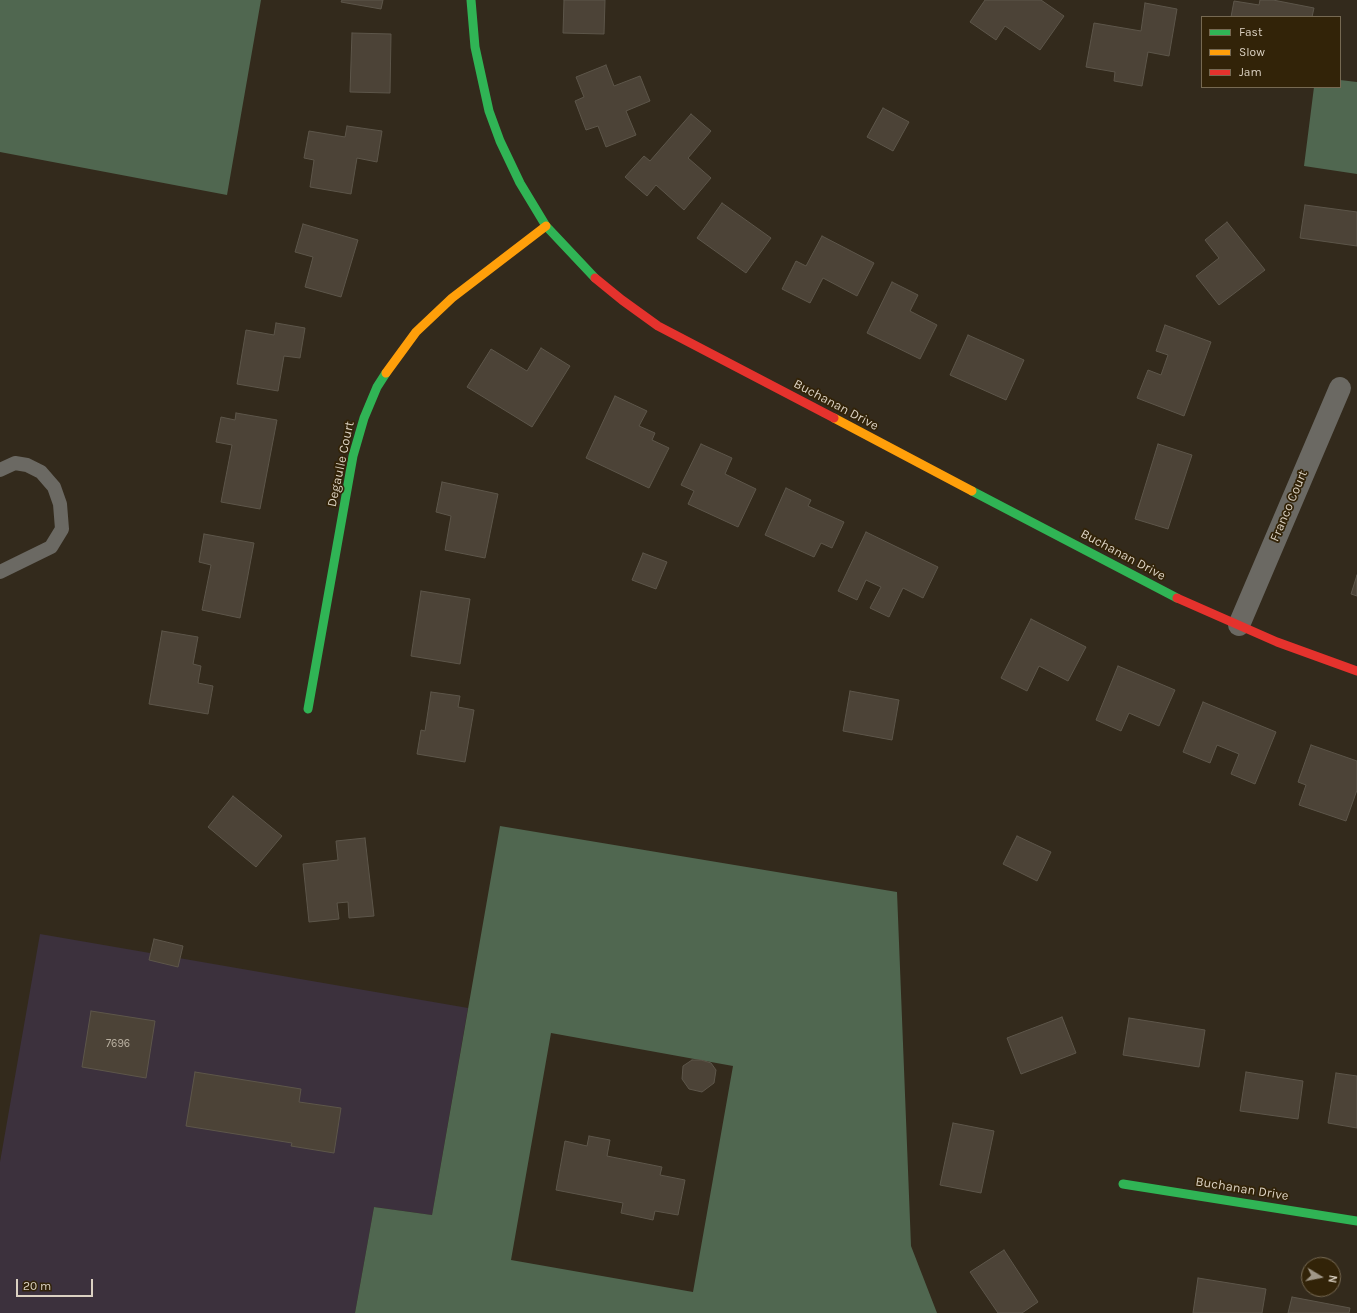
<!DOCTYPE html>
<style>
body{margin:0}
#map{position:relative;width:1357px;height:1313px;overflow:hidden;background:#332a1c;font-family:Karla,sans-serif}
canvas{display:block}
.legend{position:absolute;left:1201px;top:16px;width:140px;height:72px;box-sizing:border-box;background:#322308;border:1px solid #766952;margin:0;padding:5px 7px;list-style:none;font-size:12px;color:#dbd1c2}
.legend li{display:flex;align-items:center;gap:8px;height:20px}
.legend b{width:20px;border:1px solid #766952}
.north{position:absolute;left:1301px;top:1257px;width:40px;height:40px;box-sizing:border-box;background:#322308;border:1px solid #766952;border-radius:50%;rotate:100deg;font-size:11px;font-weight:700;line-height:16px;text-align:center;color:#dbd1c2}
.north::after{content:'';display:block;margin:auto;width:14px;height:18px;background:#a09788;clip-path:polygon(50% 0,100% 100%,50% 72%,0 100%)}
.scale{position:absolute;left:16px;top:1279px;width:77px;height:18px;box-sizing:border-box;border:2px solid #dbd1c2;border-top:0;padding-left:5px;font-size:12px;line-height:14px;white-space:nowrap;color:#dbd1c2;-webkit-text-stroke:3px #322308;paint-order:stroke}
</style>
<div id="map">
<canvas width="1357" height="1313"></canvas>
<ul class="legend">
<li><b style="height:5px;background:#30b455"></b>Fast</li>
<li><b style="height:5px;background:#ff9f0a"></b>Slow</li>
<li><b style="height:5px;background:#e5322d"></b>Jam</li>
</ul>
<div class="north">N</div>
<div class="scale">20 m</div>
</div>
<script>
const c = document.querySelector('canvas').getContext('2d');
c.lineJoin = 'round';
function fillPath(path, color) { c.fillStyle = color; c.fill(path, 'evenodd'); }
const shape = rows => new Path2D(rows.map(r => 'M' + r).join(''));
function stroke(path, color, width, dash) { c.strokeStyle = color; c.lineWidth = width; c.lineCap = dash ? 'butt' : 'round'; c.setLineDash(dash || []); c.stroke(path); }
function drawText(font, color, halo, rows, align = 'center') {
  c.font = font + ' Karla,sans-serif'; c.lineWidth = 3.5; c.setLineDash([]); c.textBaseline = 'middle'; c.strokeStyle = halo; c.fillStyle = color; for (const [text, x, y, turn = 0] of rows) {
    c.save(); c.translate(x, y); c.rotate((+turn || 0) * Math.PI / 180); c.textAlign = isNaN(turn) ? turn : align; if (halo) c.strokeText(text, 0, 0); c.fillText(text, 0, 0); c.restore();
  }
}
fillPath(shape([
 [40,934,468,1008,432,1215,374,1207,355,1313,0,1313,0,1162]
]), '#3c313d');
fillPath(shape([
 [0,0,261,0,227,195,0,152],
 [1340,80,1357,82,1357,174,1304,166,1314,87,1340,87],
 [500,826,897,892,911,1246,937,1313,355,1313,374,1207,432,1215],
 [551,1033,733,1066,693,1292,511,1260]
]), '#506750');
const building = shape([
 [342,0,383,0,381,9,341,2,342,0],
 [564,0,605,0,604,34,563,33,564,0],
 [985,0,1041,0,1064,16,1040,50,1005,26,996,40,970,22,985,0],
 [1260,0,1273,0,1314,8,1312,17,1231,17,1234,1,1259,5,1260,0],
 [1145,3,1177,9,1169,56,1148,52,1142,86,1114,81,1115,72,1086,67,1094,23,1141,31,1145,3],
 [352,33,391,34,390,93,350,92,352,33],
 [606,65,614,86,640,76,650,101,626,111,636,135,606,147,598,126,586,130,575,101,584,97,576,77,606,65],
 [883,108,909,122,893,151,867,137,883,108],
 [691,114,711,131,688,158,711,178,684,210,656,185,647,196,625,177,644,156,650,161,691,114],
 [347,126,382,131,377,162,357,158,351,194,310,187,314,160,304,158,309,131,345,137,347,126],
 [722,203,771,238,746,273,697,238,722,203],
 [1305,205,1357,212,1357,246,1300,238,1305,205],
 [1227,222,1265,270,1219,305,1196,276,1219,258,1205,240,1227,222],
 [303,224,358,240,341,297,305,287,313,257,295,252,303,224],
 [822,236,874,263,857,296,823,278,810,303,782,289,796,261,806,266,822,236],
 [892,282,918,295,910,311,937,325,920,359,867,333,892,282],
 [276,323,305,328,300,358,284,356,278,391,237,384,246,330,274,335,276,323],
 [1165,325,1211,342,1184,416,1137,398,1148,370,1161,375,1168,355,1156,351,1165,325],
 [968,335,1024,360,1006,400,950,375,968,335],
 [541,348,570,366,532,427,467,387,491,349,527,371,541,348],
 [615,396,647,411,639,426,655,433,652,440,669,448,649,488,586,458,615,396],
 [236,413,277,420,260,509,221,502,232,445,216,442,221,417,235,420,236,413],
 [701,444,732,458,725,474,756,489,738,527,688,504,694,491,681,485,701,444],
 [1158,444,1192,455,1168,529,1135,519,1158,444],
 [442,482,498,494,485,558,445,550,451,516,436,512,442,482],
 [786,488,811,500,808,506,844,522,832,548,821,543,814,557,765,535,786,488],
 [866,532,938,567,923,598,903,588,889,617,870,608,881,587,866,580,857,600,838,591,866,532],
 [204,534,254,543,240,618,202,610,211,565,199,562,204,534],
 [643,553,667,562,656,589,632,580,643,553],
 [1357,575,1357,596,1351,594,1357,575],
 [421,591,470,599,460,664,411,656,421,591],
 [1031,619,1086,647,1068,681,1039,666,1027,691,1001,678,1031,619],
 [162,631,198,637,193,664,201,666,198,683,213,686,208,714,149,704,162,631],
 [1118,666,1175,690,1159,726,1129,713,1121,731,1096,720,1118,666],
 [850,691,899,700,892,740,843,731,850,691],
 [431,692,460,696,458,707,474,710,465,762,417,754,421,730,425,731,431,692],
 [1203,702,1276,732,1255,784,1231,774,1239,754,1217,745,1210,763,1183,752,1203,702],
 [1311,745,1357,761,1357,790,1346,821,1299,805,1306,785,1298,782,1311,745],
 [233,796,282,836,256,867,208,827,233,796],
 [1017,836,1051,852,1037,881,1003,864,1017,836],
 [365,838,374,916,349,918,348,902,337,903,339,919,309,922,303,864,338,860,336,841,365,838],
 [154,939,183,946,178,967,149,960,154,939],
 [91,1011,155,1021,146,1078,82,1067,91,1011],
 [1062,1017,1076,1053,1021,1074,1007,1038,1062,1017],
 [1129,1018,1205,1030,1199,1067,1123,1055,1129,1018],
 [692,1060,701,1060,711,1063,716,1070,714,1083,702,1092,689,1089,682,1079,683,1066,692,1060],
 [195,1072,301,1089,299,1102,341,1108,334,1153,291,1146,292,1143,186,1126,195,1072],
 [1246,1072,1303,1081,1298,1119,1240,1111,1246,1072],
 [1336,1073,1357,1076,1357,1128,1328,1123,1336,1073],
 [953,1123,994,1131,981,1193,940,1185,953,1123],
 [589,1136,610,1140,607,1156,662,1167,660,1175,685,1180,678,1215,655,1211,653,1220,621,1213,623,1203,556,1190,565,1141,587,1146,589,1136],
 [1004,1250,1038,1302,1022,1313,998,1313,970,1272,1004,1250],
 [1198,1278,1266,1289,1262,1313,1193,1313,1198,1278],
 [1292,1297,1350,1308,1349,1313,1288,1313,1292,1297]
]);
fillPath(building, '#4c4337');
stroke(building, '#5d564a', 1);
stroke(shape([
 [0,470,15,463,27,465,41,472,54,487,60,504,62,529,51,547,0,572]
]), '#6b6963', 14);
stroke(shape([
 [1239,625,1340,388]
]), '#6b6963', 22);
stroke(shape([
 [471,0,475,47,489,111,500,141,520,183,546,226,595,278],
 [972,491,1177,598],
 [308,709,353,456,364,418,377,387,386,373],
 [1123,1184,1357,1221]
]), '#30b455', 9);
stroke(shape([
 [386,373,416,332,452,298,546,226],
 [834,418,972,491]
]), '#ff9f0a', 9);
stroke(shape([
 [595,278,622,300,658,326,834,418],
 [1177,598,1277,642,1357,671]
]), '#e5322d', 9);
drawText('11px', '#b7ae9f', null, [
 ["7696",118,1044]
]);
drawText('13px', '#dbd1c2', '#322308', [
 ["Buchanan Drive",836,405,28],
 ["Degaulle Court",341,464,-78],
 ["Franco Court",1289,506,-67],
 ["Buchanan Drive",1123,555,28],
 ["Buchanan Drive",1242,1189,9]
]);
</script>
